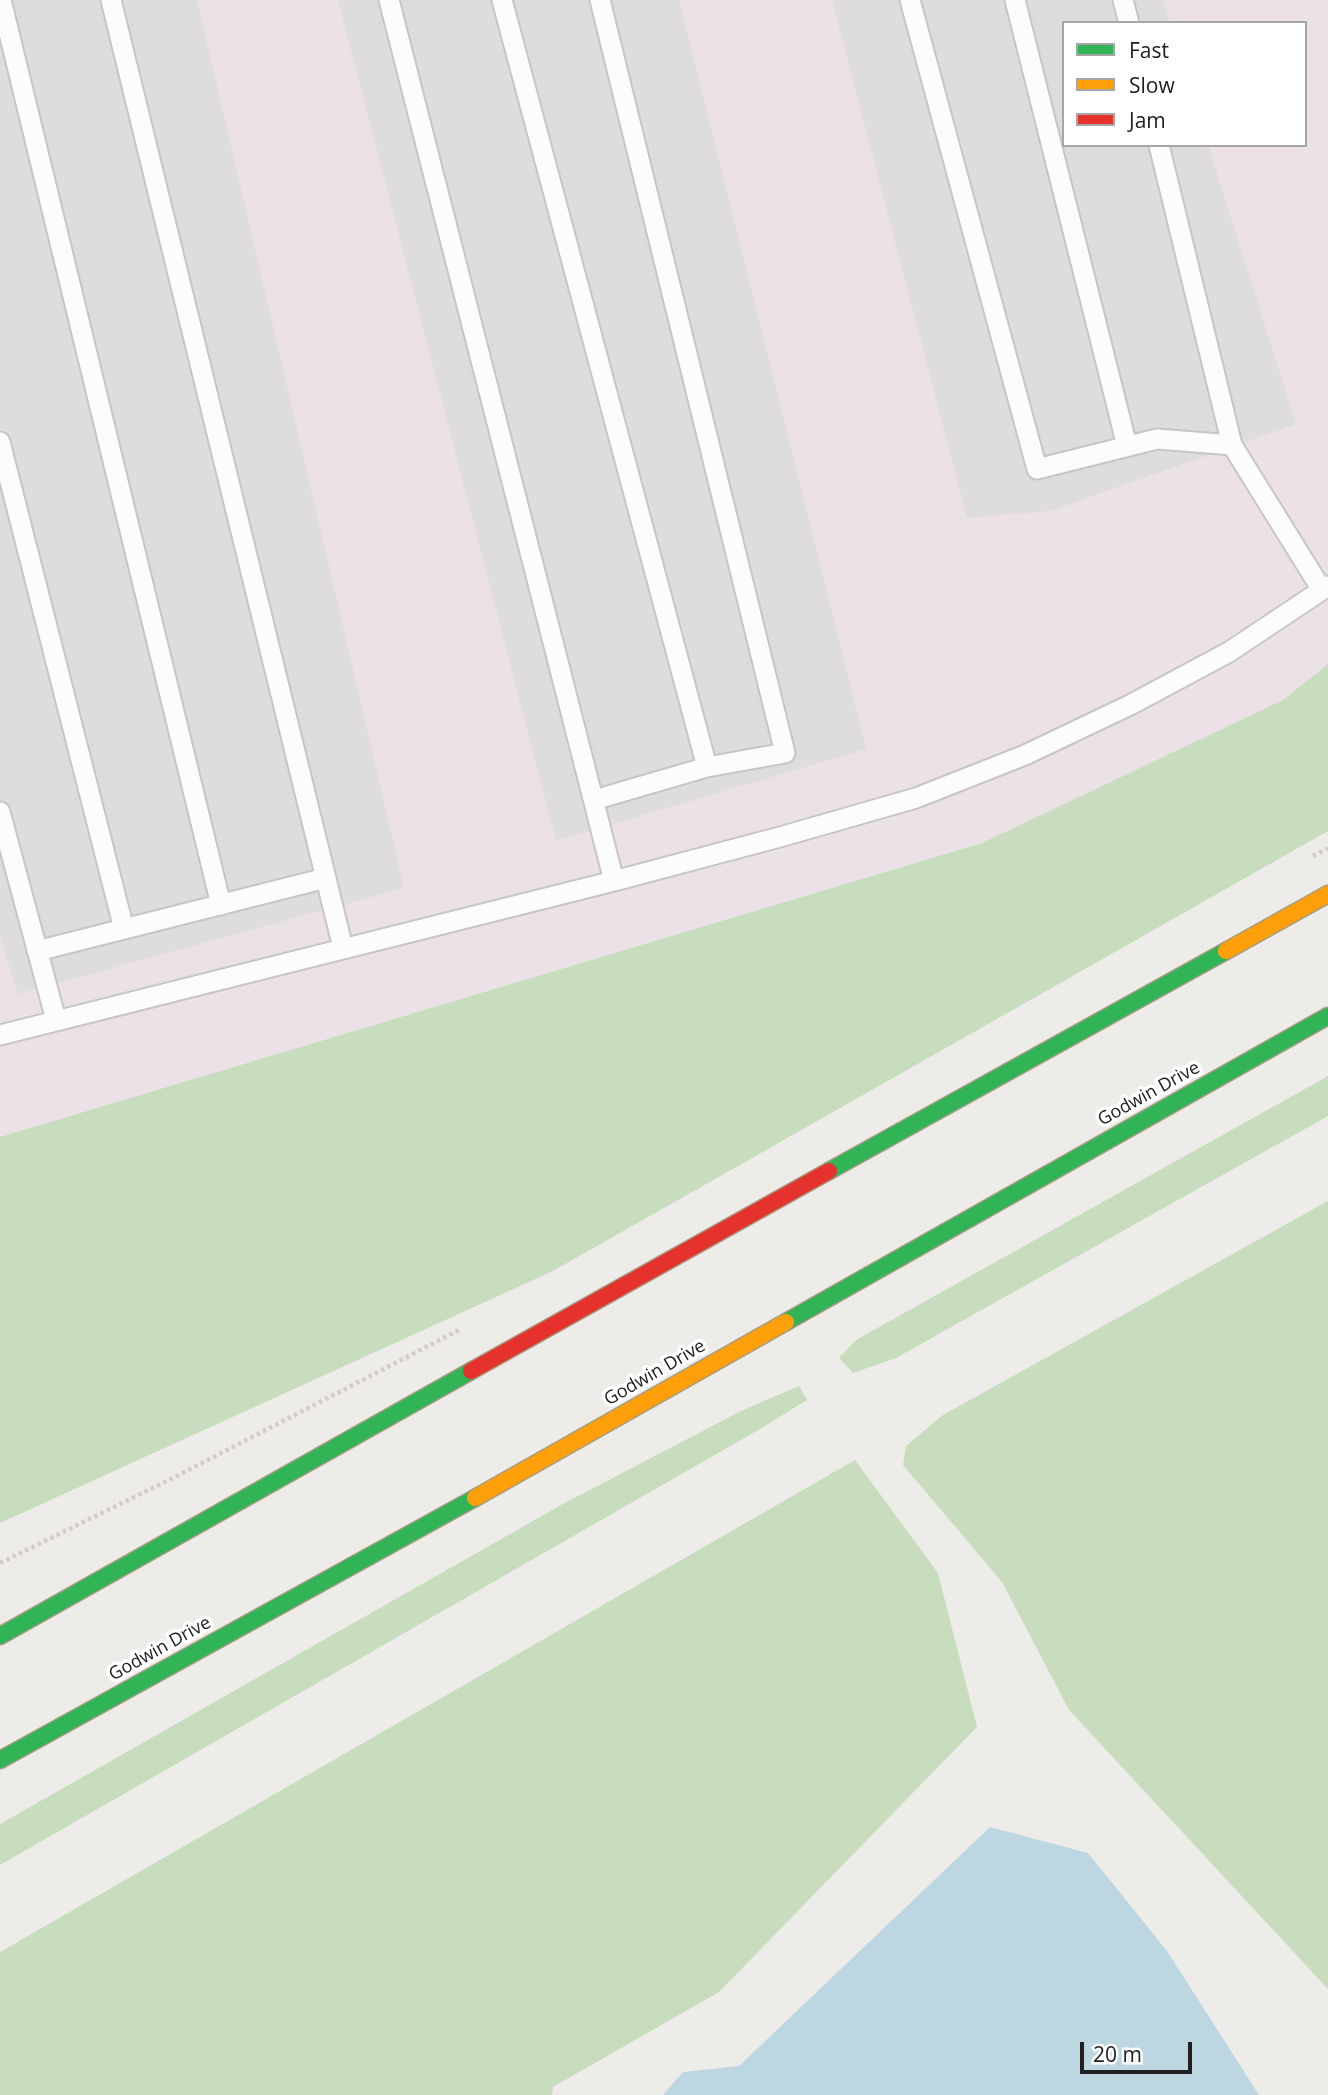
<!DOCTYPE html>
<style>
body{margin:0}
#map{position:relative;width:1328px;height:2095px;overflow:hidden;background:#eeece8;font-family:"Open Sans",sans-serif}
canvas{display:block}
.legend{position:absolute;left:1062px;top:21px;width:245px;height:126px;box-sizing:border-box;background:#fff;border:2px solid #a6a6a6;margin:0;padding:9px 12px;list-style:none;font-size:21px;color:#202020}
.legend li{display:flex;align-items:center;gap:14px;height:35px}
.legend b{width:35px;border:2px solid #a6a6a6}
.scale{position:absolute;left:1080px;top:2042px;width:112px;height:32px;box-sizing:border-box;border:4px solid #202020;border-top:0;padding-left:9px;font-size:21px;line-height:24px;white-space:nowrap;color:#202020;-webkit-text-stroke:5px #fff;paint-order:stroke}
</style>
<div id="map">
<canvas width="1328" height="2095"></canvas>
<ul class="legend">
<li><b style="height:9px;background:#30b455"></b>Fast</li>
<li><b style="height:9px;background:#ff9f0a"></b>Slow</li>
<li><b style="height:9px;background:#e5322d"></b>Jam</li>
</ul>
<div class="scale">20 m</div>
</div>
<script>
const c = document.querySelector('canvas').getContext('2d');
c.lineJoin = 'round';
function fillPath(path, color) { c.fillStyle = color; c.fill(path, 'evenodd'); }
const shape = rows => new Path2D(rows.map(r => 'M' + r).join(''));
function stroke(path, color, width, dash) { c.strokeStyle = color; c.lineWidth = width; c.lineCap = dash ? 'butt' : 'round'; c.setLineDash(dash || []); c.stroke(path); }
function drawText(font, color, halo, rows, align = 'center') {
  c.font = font + ' "Open Sans",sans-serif'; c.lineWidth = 7; c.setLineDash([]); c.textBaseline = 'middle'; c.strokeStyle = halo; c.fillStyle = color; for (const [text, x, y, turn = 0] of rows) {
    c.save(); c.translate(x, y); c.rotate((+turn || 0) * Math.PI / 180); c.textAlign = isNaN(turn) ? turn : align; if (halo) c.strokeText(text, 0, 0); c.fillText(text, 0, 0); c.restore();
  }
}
fillPath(shape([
 [0,0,1328,0,1328,664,1283,700,982,843,0,1137],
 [1064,23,1305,23,1305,145,1064,145]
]), '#ebe1e6');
fillPath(shape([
 [1328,664,1328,831,553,1271,0,1523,0,1137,982,843,1283,700],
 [1328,1076,1328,1116,896,1358,853,1373,839,1358,856,1340],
 [1328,1201,1328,1989,1069,1710,1002,1582,903,1465,906,1446,943,1415],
 [799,1386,807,1400,760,1429,0,1865,0,1824,561,1505,741,1411],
 [855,1460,938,1573,977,1727,719,1992,553,2087,552,2095,0,2095,0,1952]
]), '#c7ddbe');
fillPath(shape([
 [0,0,197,0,404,888,18,994,0,937],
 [338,0,679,0,866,749,556,841],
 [832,0,1163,0,1170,23,1064,23,1064,145,1208,145,1296,424,1050,511,967,518]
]), '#dedddc');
fillPath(shape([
 [990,1827,1088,1853,1167,1951,1259,2095,663,2095,683,2072,739,2066]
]), '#bcd7e1');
const lane = shape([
 [1,0,221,905],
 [111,0,343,948],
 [389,0,614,881],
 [502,0,707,767,594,800],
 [600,0,785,753,707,767],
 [910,0,1037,469,1157,439,1232,445,1322,590],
 [1015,0,1127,446],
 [1123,0,1129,23],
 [1159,145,1232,445],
 [0,442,124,929],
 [0,812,56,1020],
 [37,951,326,878],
 [0,1035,614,881,780,837,916,798,1025,755,1130,705,1229,652,1328,586]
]);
const fast = shape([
 [829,1171,1226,951],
 [786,1322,1328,1016],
 [0,1636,471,1371],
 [0,1760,475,1498]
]);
const slow = shape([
 [1226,951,1328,894],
 [475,1498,786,1322]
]);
const jam = shape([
 [471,1371,829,1171]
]);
stroke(lane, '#c7c6c4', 23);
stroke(fast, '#a59c84', 19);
stroke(slow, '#a59c84', 19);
stroke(jam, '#a59c84', 19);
stroke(shape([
 [1313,856,1328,848],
 [0,1563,173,1478,461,1329]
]), '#d7cac7', 4.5, [3.5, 3.5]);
stroke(lane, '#fcfcfc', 19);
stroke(fast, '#30b455', 16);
stroke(slow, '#ff9f0a', 16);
stroke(jam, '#e5322d', 16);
drawText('18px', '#202020', '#fff', [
 ["Godwin Drive",1149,1094,-29],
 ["Godwin Drive",655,1373,-30],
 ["Godwin Drive",160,1649,-29]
]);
</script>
